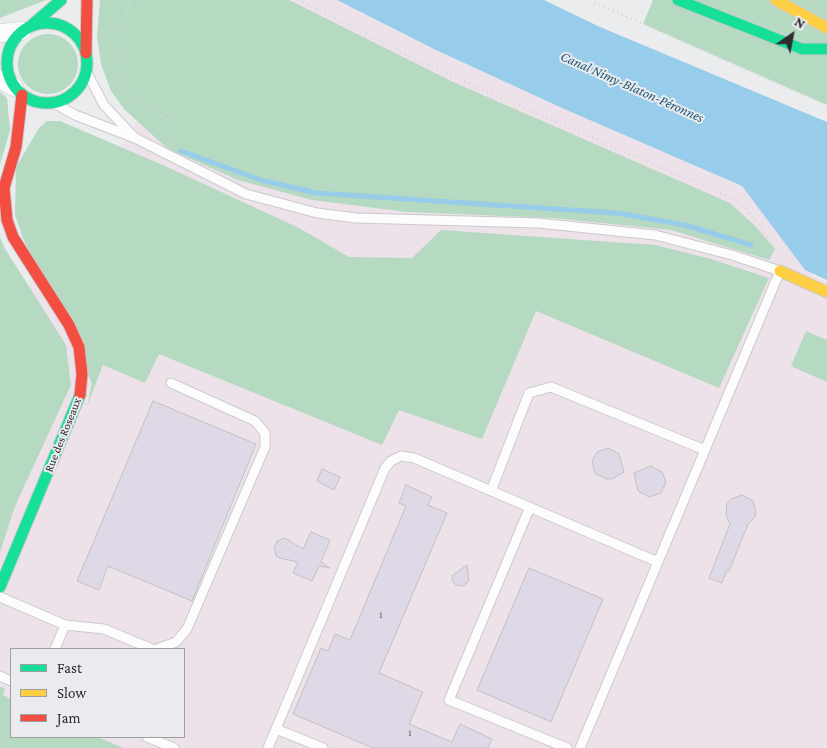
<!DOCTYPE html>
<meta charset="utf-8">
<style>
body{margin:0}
#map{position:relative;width:827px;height:748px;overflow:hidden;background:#ebecee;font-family:"Crimson Pro",serif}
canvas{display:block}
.legend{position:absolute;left:10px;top:648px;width:175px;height:90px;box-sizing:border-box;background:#eaebef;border:1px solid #9e9fa2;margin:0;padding:6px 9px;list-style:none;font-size:15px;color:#2d2d2e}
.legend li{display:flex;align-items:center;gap:10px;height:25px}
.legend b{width:25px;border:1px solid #9e9fa2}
.north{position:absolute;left:767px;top:10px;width:50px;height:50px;-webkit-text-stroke:4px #eaebef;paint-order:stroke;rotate:33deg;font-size:14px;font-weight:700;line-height:20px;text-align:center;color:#2d2d2e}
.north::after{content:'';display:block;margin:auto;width:18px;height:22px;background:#2d2d2e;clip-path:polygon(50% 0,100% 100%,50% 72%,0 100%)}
</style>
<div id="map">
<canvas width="827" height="748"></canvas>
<ul class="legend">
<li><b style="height:6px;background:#16e098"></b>Fast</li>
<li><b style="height:6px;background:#ffcf43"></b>Slow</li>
<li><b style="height:6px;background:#f24e42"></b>Jam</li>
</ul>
<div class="north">N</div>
</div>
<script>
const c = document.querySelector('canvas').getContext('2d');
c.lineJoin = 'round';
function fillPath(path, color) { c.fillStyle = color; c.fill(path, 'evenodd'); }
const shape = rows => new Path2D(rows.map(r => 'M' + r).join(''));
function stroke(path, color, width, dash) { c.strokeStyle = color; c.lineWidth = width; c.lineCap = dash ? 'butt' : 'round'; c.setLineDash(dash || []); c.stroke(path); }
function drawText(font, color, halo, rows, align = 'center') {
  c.font = font + ' "Crimson Pro",serif'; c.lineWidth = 4; c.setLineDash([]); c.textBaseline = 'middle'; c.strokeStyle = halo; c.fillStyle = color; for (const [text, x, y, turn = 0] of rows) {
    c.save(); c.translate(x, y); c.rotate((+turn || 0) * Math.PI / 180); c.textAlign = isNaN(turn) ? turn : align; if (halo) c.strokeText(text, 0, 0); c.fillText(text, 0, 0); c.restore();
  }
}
fillPath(shape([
 [217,0,337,0,436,50,562,108,742,186,814,277,827,282,827,748,0,748,0,328],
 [11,649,184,649,184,737,11,737]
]), '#eee2ea');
fillPath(shape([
 [0,0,46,0,0,18],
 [100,0,289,0,451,81,730,203,755,226,775,249,769,260,671,230,553,218,407,212,312,200,238,180,168,149,124,109,111,91,101,64,97,36],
 [653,0,827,0,827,105,643,24],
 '18 64a30 30 0 1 1 60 0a30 30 0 1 1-60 0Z',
 [0,92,7,98,10,130,0,165],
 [47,121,60,121,165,166,299,228,349,257,412,258,441,230,655,245,711,259,769,278,719,388,536,311,482,439,399,410,382,445,159,354,145,383,103,365,87,406,92,383,23,238,15,215,16,167,39,128],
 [0,237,4,247,66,345,71,385,15,506,0,552],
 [806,331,827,340,827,382,791,366],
 [0,687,5,688,3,695,11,699,11,737,98,737,123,748,0,748]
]), '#b5d9c1');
fillPath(shape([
 [337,0,544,0,600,27,827,122,827,280,805,270,742,186,562,108,436,50]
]), '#97ccea');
stroke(shape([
 [181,151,261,180,316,193,616,213,685,225,751,245]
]), '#97ccea', 5);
const building = shape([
 [153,401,256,444,192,601,108,566,99,590,77,581,153,401],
 [608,448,619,454,624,472,612,479,606,479,595,473,592,462,597,452,608,448],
 [651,466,662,472,666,482,661,493,649,497,638,491,634,473,651,466],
 [322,469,340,477,334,490,317,481,322,469],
 [406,485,432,497,428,505,447,513,379,673,423,692,409,724,452,742,460,724,492,739,488,748,373,748,293,714,321,648,328,651,335,634,350,640,406,506,399,503,406,485],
 [742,495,753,501,756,512,755,517,748,524,729,571,727,570,722,583,709,578,730,524,726,515,727,504,731,499,742,495],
 [311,532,330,540,321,562,330,568,319,566,312,581,293,573,298,562,280,558,276,556,274,548,277,541,285,538,303,549,311,532],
 [467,565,469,581,463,586,456,585,452,581,453,575,467,565],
 [529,568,603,599,551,722,477,690,529,568]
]);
fillPath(building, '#dfd9e7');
stroke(building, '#c1c1c2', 1);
const lane = shape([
 [87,73,104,105,133,136],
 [54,103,75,115,135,138,246,194,317,213,356,218,538,223,655,235,732,255,780,271,580,748],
 [491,491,529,393,551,387,705,450],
 [530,507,449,700,567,748],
 [0,597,65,625,55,649],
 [65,625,104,629,152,649],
 [157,649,176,642,187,629,265,447,265,433,255,421,171,383],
 [0,676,11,681],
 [276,729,323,748],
 [147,737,174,748],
 [268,748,385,468,391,461,401,456,414,458,658,562]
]);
const street = shape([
 [0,33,22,31],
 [0,80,14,87]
]);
const fast = shape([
 [678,0,802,49,827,49],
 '7 63a40 40 0 1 1 80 0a40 40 0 1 1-80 0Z',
 [32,25,61,0],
 [0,587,80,395]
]);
const slow = shape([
 [776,0,827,28],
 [780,271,827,292]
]);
const jam = shape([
 [86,53,87,0],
 [22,95,16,147,4,188,7,220,13,237,69,325,79,347,82,374,80,395]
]);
stroke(lane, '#cacacc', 11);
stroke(street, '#cacacc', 19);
stroke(fast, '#cacacc', 13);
stroke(slow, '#cacacc', 13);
stroke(jam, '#cacacc', 13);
stroke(shape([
 [129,0,124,38,116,53,114,67,120,83,135,100,167,120,175,146],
 [298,0,424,64,731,198,745,207,778,252],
 [590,0,827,105],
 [0,738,11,748]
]), '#d7d7d8', 3, [1, 4]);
stroke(lane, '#fcfcfc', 9);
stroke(street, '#fcfcfc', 18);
stroke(fast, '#16e098', 11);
stroke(slow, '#ffcf43', 11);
stroke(jam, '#f24e42', 11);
drawText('10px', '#5a585c', null, [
 ["1",381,615],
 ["1",410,733]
]);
drawText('12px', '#2d2d2e', '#eaebef', [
 ["Rue des Roseaux",63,435,-68]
]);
drawText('italic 14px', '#1d5674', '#eaebef', [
 ["Canal Nimy-Blaton-Péronnes",632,87,24]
]);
</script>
